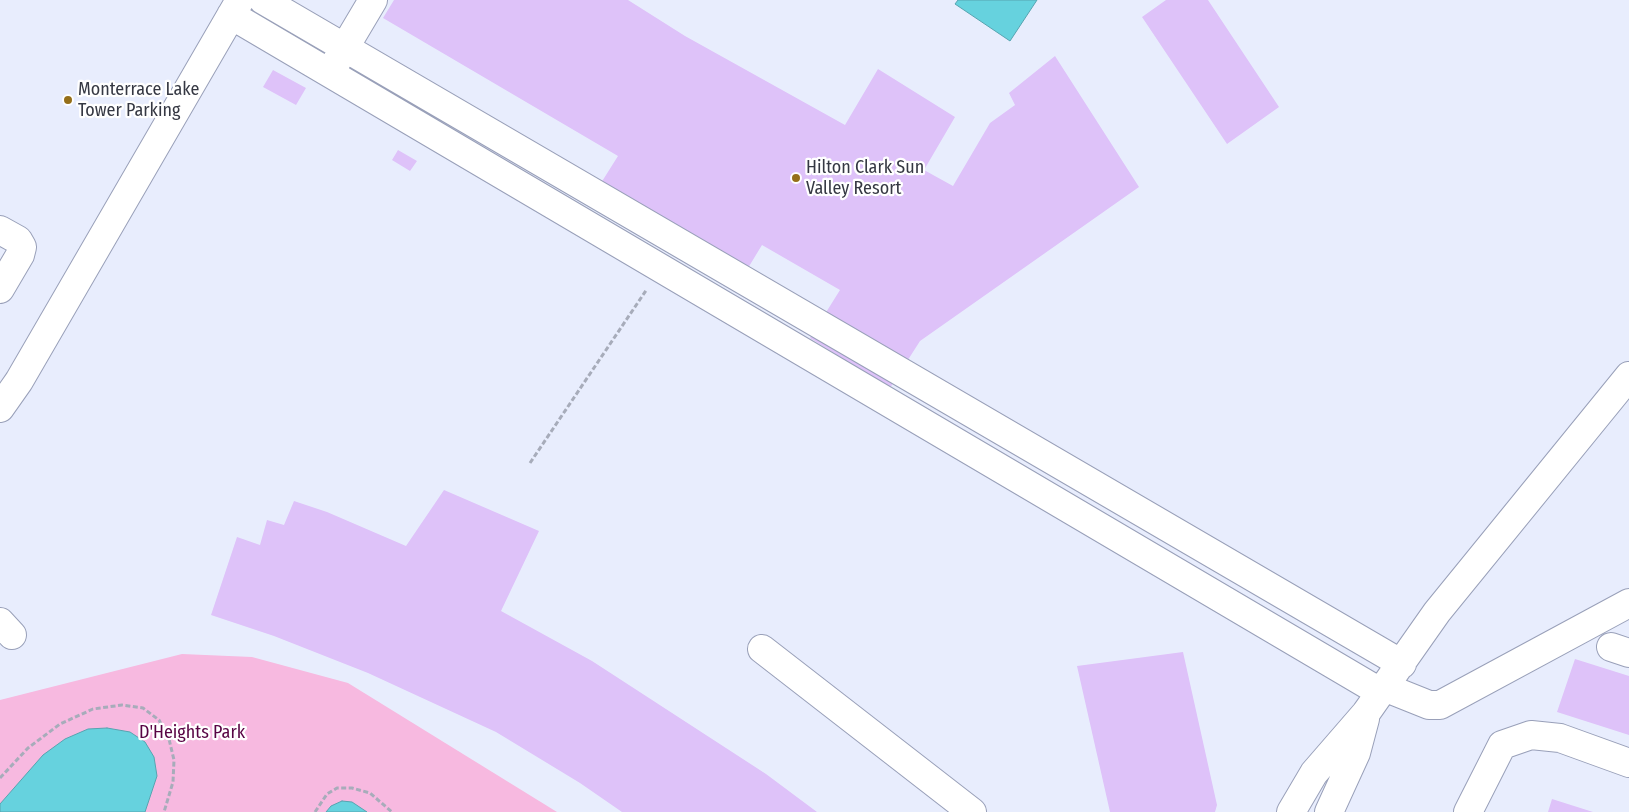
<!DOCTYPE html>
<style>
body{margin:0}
canvas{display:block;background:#e8edfd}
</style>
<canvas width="1629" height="812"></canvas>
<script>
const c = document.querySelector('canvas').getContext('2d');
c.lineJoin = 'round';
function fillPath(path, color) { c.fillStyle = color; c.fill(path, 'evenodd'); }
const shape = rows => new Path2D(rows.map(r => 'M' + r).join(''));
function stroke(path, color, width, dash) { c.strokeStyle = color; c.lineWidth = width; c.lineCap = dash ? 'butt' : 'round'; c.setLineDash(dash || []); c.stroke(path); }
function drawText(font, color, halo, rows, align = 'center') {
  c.font = font + ' "Fira Sans Condensed",sans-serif'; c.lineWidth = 4.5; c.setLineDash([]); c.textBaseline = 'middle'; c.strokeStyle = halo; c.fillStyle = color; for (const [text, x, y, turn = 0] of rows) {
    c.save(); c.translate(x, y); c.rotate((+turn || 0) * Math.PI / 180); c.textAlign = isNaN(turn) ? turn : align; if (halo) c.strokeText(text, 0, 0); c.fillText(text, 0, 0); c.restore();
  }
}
fillPath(shape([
 [182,654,252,657,348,683,557,812,0,812,0,700]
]), '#f7b9e0');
const water = shape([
 [958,0,1037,0,1010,41,955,4,958,0],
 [107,728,130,732,145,742,154,757,157,776,145,812,0,812,0,804,43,755,65,739,88,729,107,728],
 [342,801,352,802,367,812,326,812,331,806,342,801]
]);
fillPath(water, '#66d2de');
stroke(water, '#57a4b0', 1);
fillPath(shape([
 [394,0,628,0,685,36,845,125,878,69,955,117,924,170,953,186,990,123,1015,105,1009,93,1055,56,1139,187,920,341,890,388,810,338,840,290,762,245,734,291,589,202,618,156,383,18],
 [1166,0,1208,0,1279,107,1227,144,1142,17],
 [273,70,306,88,296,105,263,87],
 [398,150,417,161,410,171,392,160],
 [444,490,539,531,501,611,592,661,766,774,817,812,622,812,580,783,496,732,368,673,274,636,211,615,237,537,260,545,267,520,284,525,294,501,327,512,406,546],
 [1183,652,1217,805,1215,812,1110,812,1077,666],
 [1575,659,1629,676,1629,735,1557,712],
 [1552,799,1593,812,1548,812]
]), '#dec2f9');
const minor = shape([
 [263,0,1402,664],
 [231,15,1380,692],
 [335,64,373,0],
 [0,230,18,240,22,247,20,255,0,289],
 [0,408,19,381,240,0],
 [0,622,12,635],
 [1611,647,1629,653],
 [762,649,972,812],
 [1384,687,1429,705,1440,705,1629,603],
 [1291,812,1314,773,1366,713,1437,612,1629,376],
 [1329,812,1356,753,1365,719],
 [1468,812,1502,745,1531,735,1560,738,1629,763]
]);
stroke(minor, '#99a0b9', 30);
stroke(shape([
 [530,463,647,289],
 [0,778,28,748,60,724,93,709,122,705,143,708,159,720,169,739,174,760,173,782,164,812],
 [315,812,327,794,337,788,352,788,370,793,392,812]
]), '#a7acba', 3, [5, 2.5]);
stroke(minor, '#fff', 28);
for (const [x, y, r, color] of [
 [68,100,5,"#956f19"],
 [796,178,5,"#956f19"]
]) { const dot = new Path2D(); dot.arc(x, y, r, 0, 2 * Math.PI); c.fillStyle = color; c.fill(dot); stroke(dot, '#fff', 2); }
drawText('18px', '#353843', '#fff', [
 ["Monterrace Lake",78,90],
 ["Tower Parking",78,111],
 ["Hilton Clark Sun",806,168],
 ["Valley Resort",806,189]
], 'left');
drawText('18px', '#580444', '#fff', [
 ["D'Heights Park",192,733]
]);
</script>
